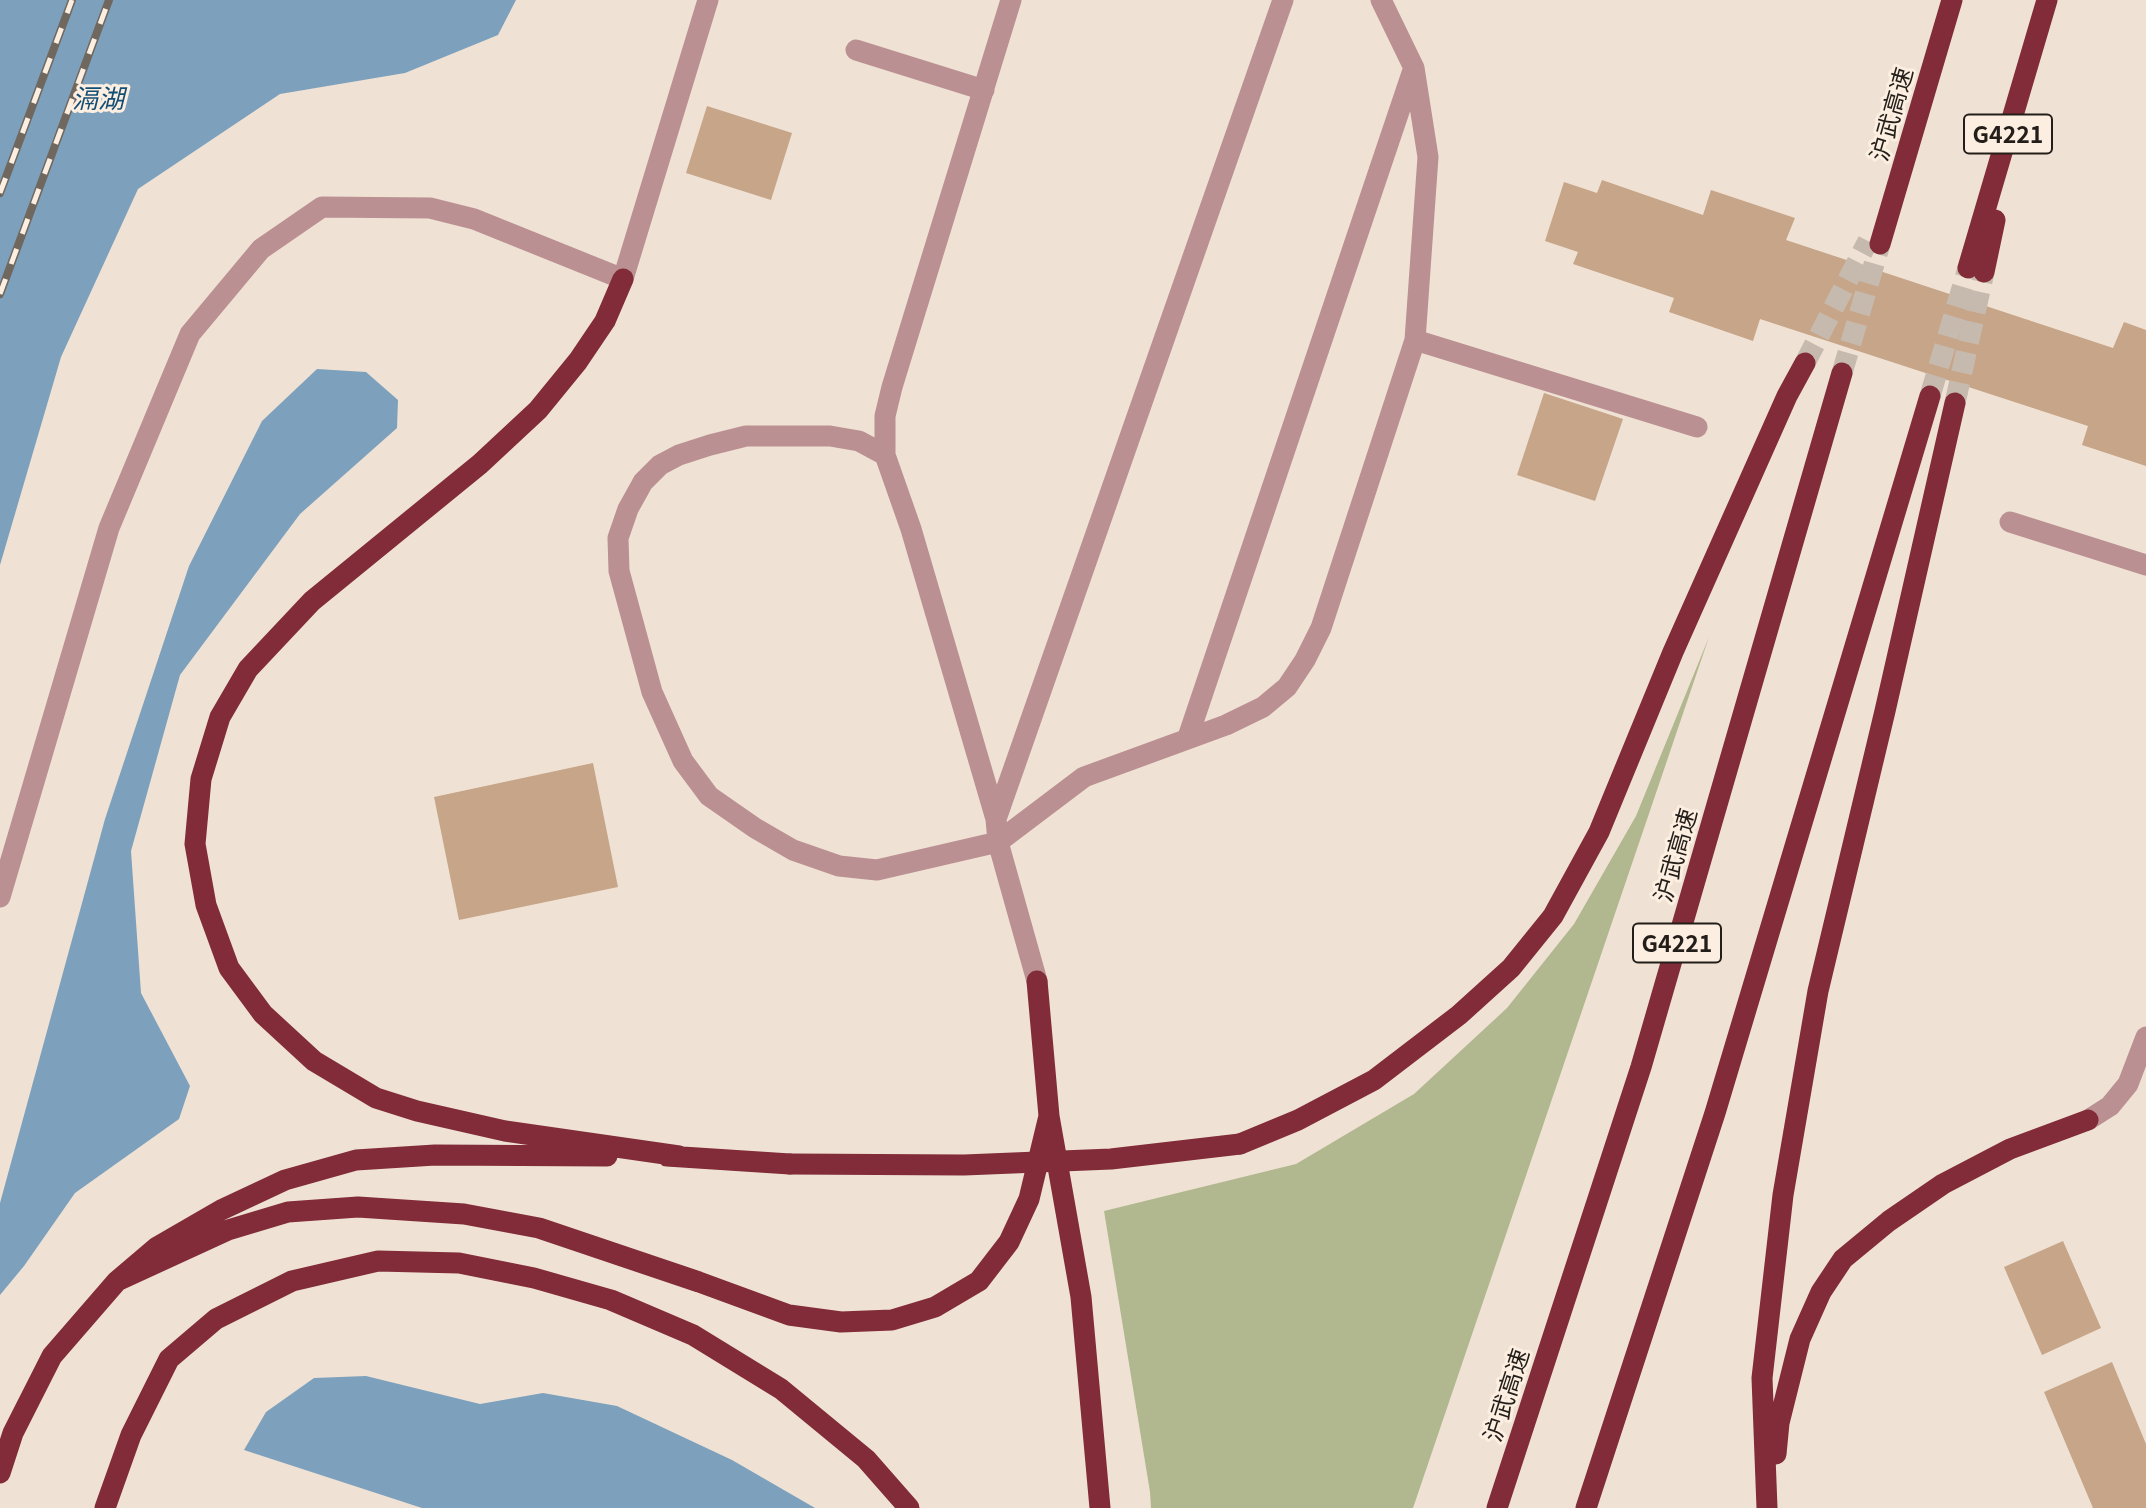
<!DOCTYPE html>
<meta charset="utf-8">
<style>
body{margin:0}
canvas{display:block;background:#efe1d3}
</style>
<canvas width="2146" height="1508"></canvas>
<script>
const c = document.querySelector('canvas').getContext('2d');
c.lineJoin = 'round';
function fillPath(path, color) { c.fillStyle = color; c.fill(path, 'evenodd'); }
const shape = rows => new Path2D(rows.map(r => 'M' + r).join(''));
function stroke(path, color, width, dash) { c.strokeStyle = color; c.lineWidth = width; c.lineCap = dash ? 'butt' : 'round'; c.setLineDash(dash || []); c.stroke(path); }
function drawText(font, color, halo, rows, align = 'center') {
  c.font = font + ' Georgia,"Noto Sans SC",serif'; c.lineWidth = 6; c.setLineDash([]); c.textBaseline = 'middle'; c.strokeStyle = halo; c.fillStyle = color; for (const [text, x, y, turn = 0] of rows) {
    c.save(); c.translate(x, y); c.rotate((+turn || 0) * Math.PI / 180); c.textAlign = isNaN(turn) ? turn : align; if (halo) c.strokeText(text, 0, 0); c.fillText(text, 0, 0); c.restore();
  }
}
fillPath(shape([
 [1709,637,1413,1508,1151,1508,1150,1492,1104,1211,1296,1164,1414,1094,1507,1008,1574,924,1636,816]
]), '#b1b88f');
fillPath(shape([
 [0,0,516,0,498,35,405,73,280,94,138,189,61,357,0,565],
 [317,369,366,372,398,400,397,428,300,514,180,675,131,851,141,993,190,1086,179,1119,75,1193,24,1266,0,1295,0,1203,105,819,189,566,262,421],
 [366,1376,480,1404,543,1393,617,1406,732,1460,815,1508,422,1508,244,1450,266,1412,314,1378]
]), '#7da1bd');
fillPath(shape([
 [707,106,792,133,771,200,686,173],
 [1602,180,1703,215,1711,190,1795,218,1786,240,2113,348,2124,322,2146,330,2146,466,2082,445,2088,426,1760,319,1753,341,1669,312,1674,298,1573,264,1578,252,1545,241,1564,182,1597,193],
 [1544,393,1623,419,1595,501,1517,475],
 [593,763,618,887,459,920,434,797],
 [2063,1241,2101,1328,2042,1355,2004,1267],
 [2112,1362,2146,1444,2146,1508,2093,1508,2044,1392]
]), '#c7a588');
stroke(shape([
 [1805,363,1868,241],
 [1842,373,1880,244],
 [1930,396,1968,268],
 [1955,403,1984,272]
]), '#c6baae', 21, [21, 10]);
stroke(shape([
 [1011,0,892,387,885,416,885,455,911,529,996,819,998,842,1037,981],
 [856,50,984,90],
 [1415,340,1697,427],
 [885,455,859,441,830,436,746,436,710,445,679,455,660,465,643,482,628,509,618,538,619,571,652,692,683,761,709,796,755,828,793,850,839,866,877,870,998,842,1084,777,1226,725,1263,707,1287,687,1305,660,1321,628,1415,340,1428,157,1414,68,1381,0],
 [2010,522,2146,565],
 [1188,737,1412,73],
 [996,819,1283,0],
 [0,897,109,528,190,334,261,249,322,207,430,208,474,219,623,279,708,0],
 [2088,1120,2110,1106,2128,1084,2146,1037]
]), '#bb9092', 21);
stroke(shape([
 [1880,244,1952,0],
 [1968,268,2047,0],
 [1984,272,1995,220],
 [623,279,605,321,578,361,538,410,480,464,312,601,248,669,220,717,201,779,195,844,206,905,229,968,263,1014,314,1061,376,1098,417,1111,505,1131,679,1156],
 [1037,981,1049,1116,1081,1297,1100,1508],
 [1240,1144,1298,1120,1374,1080,1459,1015,1511,968,1553,916,1599,832,1673,652,1787,396,1805,363],
 [667,1156,790,1164],
 [117,1281,228,1230,288,1212,358,1207,464,1214,539,1228,699,1282,789,1315,841,1322,892,1320,935,1307,979,1281,1009,1242,1029,1199,1049,1116],
 [1776,1454,1779,1423,1800,1339,1821,1292,1843,1259,1889,1221,1943,1184,2010,1149,2088,1120],
 [0,1473,13,1433,52,1356,117,1281,157,1247,221,1210,285,1180,356,1160,435,1155,607,1156],
 [105,1508,131,1435,169,1359,216,1319,292,1281,378,1261,459,1263,534,1278,611,1300,693,1335,781,1389,866,1459,909,1508],
 [1497,1508,1641,1067,1842,373],
 [1586,1508,1715,1113,1930,396],
 [1767,1508,1762,1378,1783,1195,1818,991,1885,711,1955,403]
]), '#812c38', 21);
const rail = shape([
 [0,193,72,0],
 [0,294,109,0]
]);
stroke(rail, '#70685f', 8);
stroke(rail, '#fceee0', 5, [16]);
stroke(shape([
 [790,1164,964,1165,1111,1159,1240,1144]
]), '#812c38', 21);
for (const [x, y, w] of [
 [2008,134,88],
 [1677,943,88]
]) { const box = new Path2D(); box.roundRect(x - w / 2, y - 19.5, w, 39, 5); c.fillStyle = '#fceee0'; c.fill(box); stroke(box, '#231e19', 2); }
drawText('bold 23px', '#231e19', null, [
 ["G4221",2008,134],
 ["G4221",1677,943]
]);
drawText('24px', '#231e19', '#fceee0', [
 ["沪武高速",1891,114,-74],
 ["沪武高速",1675,855,-74],
 ["沪武高速",1506,1395,-72]
]);
drawText('italic 26px', '#134e74', '#fceee0', [
 ["滆湖",98,98]
]);
</script>
